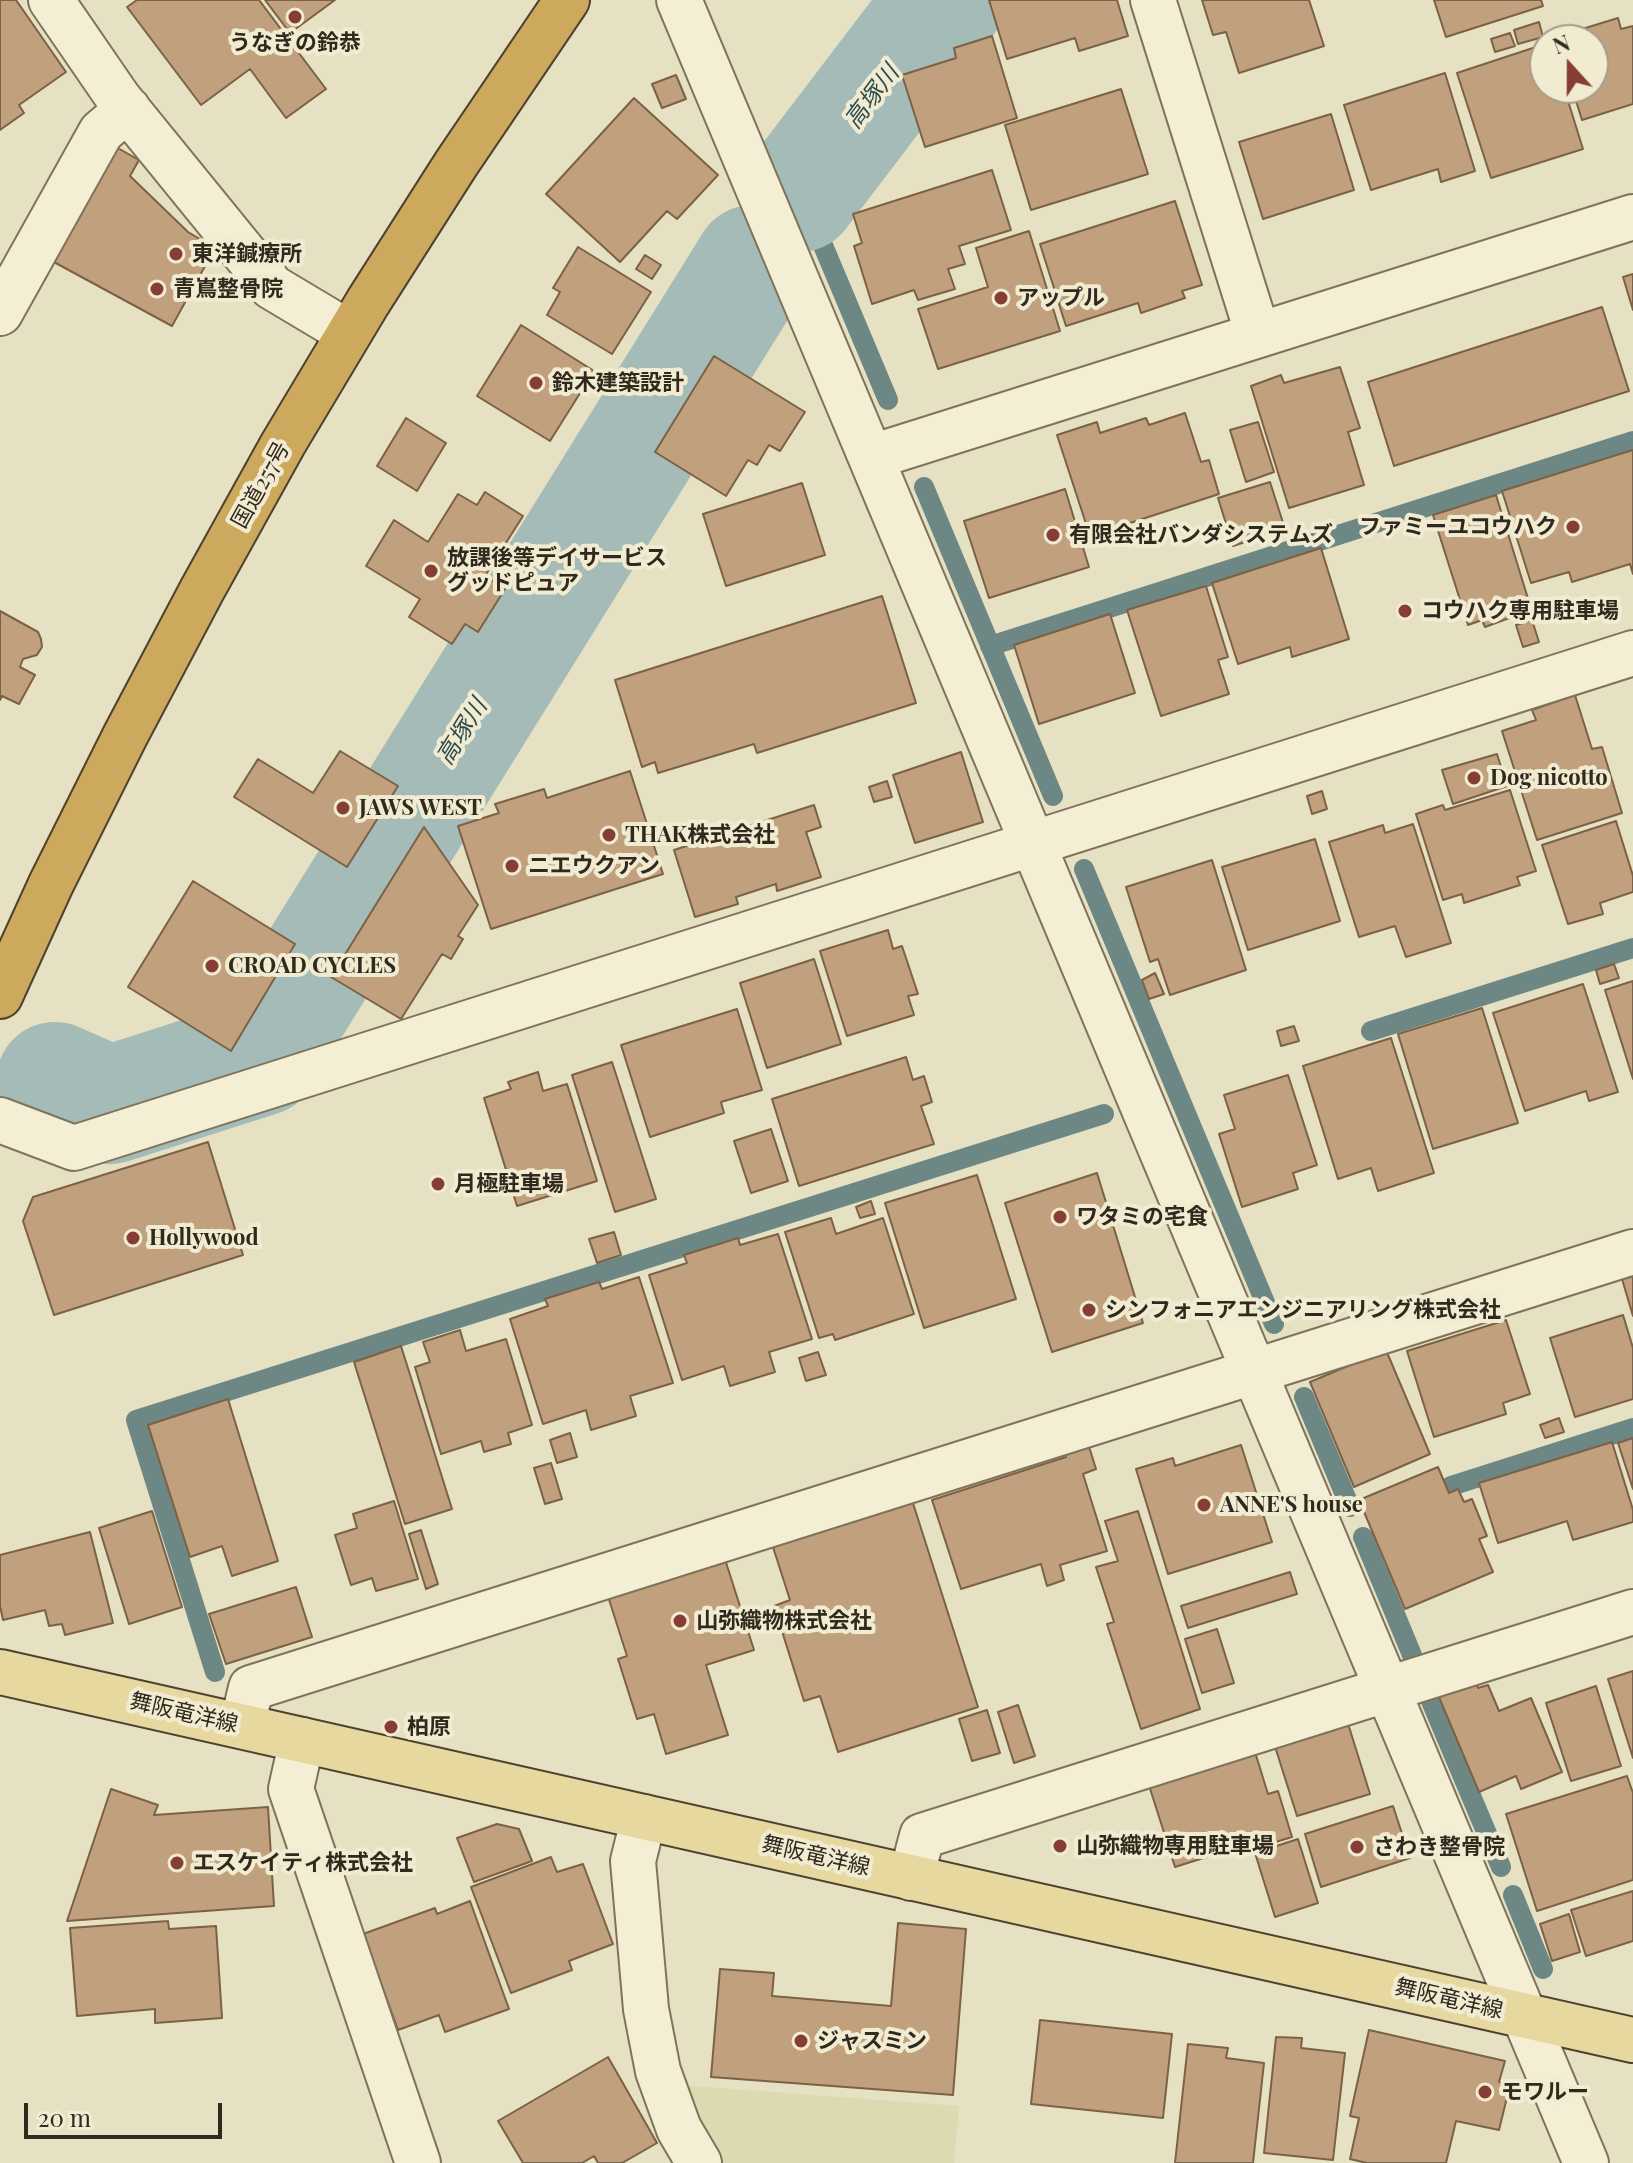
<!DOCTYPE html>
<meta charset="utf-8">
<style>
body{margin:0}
#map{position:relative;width:1633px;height:2163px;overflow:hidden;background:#e7e1c3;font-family:"Playfair Display",serif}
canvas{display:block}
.north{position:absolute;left:1529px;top:24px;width:80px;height:80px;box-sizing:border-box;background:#f0ebd1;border:2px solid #a49d89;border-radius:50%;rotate:339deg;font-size:22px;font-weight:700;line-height:32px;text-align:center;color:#31291e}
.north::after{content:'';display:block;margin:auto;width:28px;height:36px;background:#863d34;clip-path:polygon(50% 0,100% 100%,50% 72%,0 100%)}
.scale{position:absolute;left:24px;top:2103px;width:198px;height:36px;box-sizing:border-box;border:4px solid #31291e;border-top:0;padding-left:10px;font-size:24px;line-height:28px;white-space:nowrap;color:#31291e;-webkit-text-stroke:6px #f0ebd1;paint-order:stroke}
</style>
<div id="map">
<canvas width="1633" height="2163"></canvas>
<div class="north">N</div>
<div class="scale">20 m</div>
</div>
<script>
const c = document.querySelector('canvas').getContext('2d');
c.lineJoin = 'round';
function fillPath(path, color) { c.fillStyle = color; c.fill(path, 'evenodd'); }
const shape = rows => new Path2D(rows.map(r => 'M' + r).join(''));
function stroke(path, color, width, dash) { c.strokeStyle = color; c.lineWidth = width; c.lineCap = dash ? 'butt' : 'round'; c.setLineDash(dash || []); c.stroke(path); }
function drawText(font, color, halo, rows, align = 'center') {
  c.font = font + ' "Playfair Display","Noto Sans JP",serif'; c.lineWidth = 8; c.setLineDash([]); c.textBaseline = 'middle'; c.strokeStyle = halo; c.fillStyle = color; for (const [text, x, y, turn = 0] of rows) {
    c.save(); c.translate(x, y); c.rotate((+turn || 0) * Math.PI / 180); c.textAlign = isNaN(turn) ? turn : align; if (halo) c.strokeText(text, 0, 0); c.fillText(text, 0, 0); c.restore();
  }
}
fillPath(shape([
 [679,2085,959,2106,954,2163,716,2163]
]), '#dcdab1');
stroke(shape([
 [800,190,804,202],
 [822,243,888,400],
 [924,487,1053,796],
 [990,646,1633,441],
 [1084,869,1274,1324],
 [1371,1031,1633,948],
 [1304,1397,1350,1507],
 [1451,1486,1633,1428],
 [1363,1537,1412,1655],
 [215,1672,136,1420,1104,1114],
 [1431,1701,1501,1867],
 [1513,1895,1543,1969]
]), '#6d8784', 20);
stroke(shape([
 [799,193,946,0],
 [55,1081,110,1105,260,1057,753,264]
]), '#a4bbb7', 118);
const building = shape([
 [0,0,16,0,66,72,19,105,24,113,0,130,0,0],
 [137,0,259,0,326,89,286,118,250,69,201,105,127,7,137,0],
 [265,0,335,0,290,33,265,0],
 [989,0,1117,0,1128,36,1079,51,1075,38,1007,59,989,0],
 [1202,0,1309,0,1324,46,1239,73,1226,32,1213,35,1202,0],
 [1434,0,1541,0,1543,6,1446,37,1434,0],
 [1618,18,1621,29,1633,26,1633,104,1582,120,1572,88,1593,88,1593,40,1557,40,1556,37,1618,18],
 [1539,22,1543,37,1518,44,1514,30,1539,22],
 [1510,33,1515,46,1495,52,1491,39,1510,33],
 [992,36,1017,118,925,147,902,75,956,58,954,48,992,36],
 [1545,44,1545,88,1564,88,1583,149,1491,178,1457,73,1545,44],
 [1445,73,1475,171,1441,182,1438,169,1371,190,1344,105,1445,73],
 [676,75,686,99,662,108,652,84,676,75],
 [1121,89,1148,174,1031,210,1005,125,1121,89],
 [634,98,718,175,677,219,667,211,620,262,546,194,634,98],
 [1331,114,1354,190,1263,219,1239,142,1331,114],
 [116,147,139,160,130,176,188,232,215,248,172,326,52,261,116,147],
 [992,170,1011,230,959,246,965,264,948,269,955,289,918,300,914,290,872,304,854,246,862,243,853,214,992,170],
 [1175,201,1202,285,1182,291,1185,298,1141,313,1138,303,1066,326,1040,244,1175,201],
 [1029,231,1060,331,938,369,918,309,988,287,976,248,1029,231],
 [578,247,651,292,612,354,547,315,560,292,553,288,578,247],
 [645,255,661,265,652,279,636,269,645,255],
 [1633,274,1633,310,1623,277,1633,274],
 [1602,307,1629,391,1394,466,1368,382,1602,307],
 [521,325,594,371,550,441,477,396,521,325],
 [714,356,805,412,780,451,769,445,757,465,748,460,726,496,655,452,714,356],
 [1340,367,1360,428,1348,432,1364,485,1289,508,1251,386,1281,375,1284,383,1340,367],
 [1185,413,1201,462,1209,460,1219,494,1090,536,1057,435,1097,422,1100,433,1146,418,1149,425,1185,413],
 [406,418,446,443,417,491,377,466,406,418],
 [1258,422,1274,472,1246,482,1230,430,1258,422],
 [1633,450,1633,574,1630,564,1572,582,1569,572,1531,583,1502,491,1633,450],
 [1270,482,1285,529,1233,546,1218,498,1270,482],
 [802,483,825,555,726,586,703,514,802,483],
 [1065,489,1089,567,989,598,964,521,1065,489],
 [485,492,523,516,485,576,505,589,478,632,465,624,452,644,409,617,420,599,366,566,394,520,428,542,458,494,477,505,485,492],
 [1496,495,1530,605,1510,611,1512,617,1485,627,1482,620,1468,625,1433,515,1496,495],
 [1321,548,1349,639,1292,657,1290,647,1238,664,1212,583,1321,548],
 [1206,586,1228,657,1218,660,1229,694,1161,716,1127,610,1206,586],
 [882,596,916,703,757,753,754,744,658,773,655,762,642,767,615,680,882,596],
 [0,611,38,632,41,639,42,647,37,655,23,659,20,667,35,675,19,704,2,696,0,700,0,611],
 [1110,614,1135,693,1039,724,1014,645,1110,614],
 [1532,620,1539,642,1523,647,1516,625,1532,620],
 [1575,695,1592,749,1602,747,1622,813,1537,840,1502,731,1536,720,1532,710,1575,695],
 [340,751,398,786,347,867,234,797,258,759,313,793,340,751],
 [961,752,983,822,915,843,893,775,961,752],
 [1497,754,1507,786,1453,804,1442,770,1497,754],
 [630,771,663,874,491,929,458,826,499,813,495,804,544,789,547,798,630,771],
 [887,781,892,797,874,802,869,787,887,781],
 [1510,790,1536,871,1517,877,1520,885,1464,903,1462,894,1443,900,1416,814,1443,805,1445,810,1510,790],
 [1322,791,1327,809,1312,814,1307,796,1322,791],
 [814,805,821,827,806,832,821,877,777,891,776,884,736,897,738,904,695,917,674,850,814,805],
 [1616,821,1633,876,1633,892,1600,903,1603,914,1568,924,1542,845,1616,821],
 [1413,824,1451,943,1406,957,1395,926,1359,937,1329,842,1383,825,1385,833,1413,824],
 [424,827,478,905,458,936,463,939,451,959,442,954,401,1019,331,977,424,827],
 [1315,839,1340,921,1248,950,1222,867,1315,839],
 [1212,860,1246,970,1170,995,1158,959,1150,962,1126,887,1212,860],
 [193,881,295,944,231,1051,128,987,193,881],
 [888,930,893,949,902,946,918,994,908,996,914,1015,847,1036,820,951,888,930],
 [814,959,841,1044,767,1068,740,983,814,959],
 [1614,964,1619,978,1600,984,1596,970,1614,964],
 [1155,973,1164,994,1149,999,1142,980,1155,973],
 [1633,981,1633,1079,1605,990,1633,981],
 [1583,984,1618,1092,1589,1101,1586,1091,1525,1111,1493,1013,1583,984],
 [1482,1008,1518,1123,1433,1149,1398,1034,1482,1008],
 [737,1009,762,1090,721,1102,724,1113,650,1137,621,1045,737,1009],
 [1294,1026,1299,1041,1281,1046,1277,1031,1294,1026],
 [1391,1038,1434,1173,1378,1191,1371,1168,1338,1179,1303,1066,1391,1038],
 [906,1057,913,1080,924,1076,932,1102,921,1106,934,1144,799,1186,772,1099,906,1057],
 [612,1062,656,1199,615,1212,572,1075,612,1062],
 [538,1072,543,1091,567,1084,597,1181,517,1206,484,1098,511,1089,508,1082,538,1072],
 [1288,1075,1317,1165,1293,1173,1298,1189,1242,1207,1219,1134,1235,1129,1224,1095,1288,1075],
 [771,1129,788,1181,751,1193,734,1141,771,1129],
 [208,1142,243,1255,54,1315,23,1221,33,1197,208,1142],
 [1097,1173,1143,1323,1052,1352,1005,1203,1097,1173],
 [977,1175,1016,1299,924,1328,885,1203,977,1175],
 [871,1201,875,1214,860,1218,856,1207,871,1201],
 [831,1218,836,1234,883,1218,914,1314,835,1340,833,1334,819,1338,785,1232,831,1218],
 [614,1232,621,1255,597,1263,589,1239,614,1232],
 [778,1234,812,1339,769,1352,775,1372,730,1386,724,1366,682,1380,649,1275,687,1263,684,1255,738,1238,740,1245,778,1234],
 [1633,1276,1633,1316,1622,1279,1633,1276],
 [639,1277,673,1383,630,1396,636,1416,591,1430,586,1410,543,1424,510,1319,548,1306,545,1299,599,1282,602,1289,639,1277],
 [1623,1315,1633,1348,1633,1399,1575,1417,1550,1338,1623,1315],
 [1506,1320,1530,1394,1503,1403,1506,1414,1434,1437,1407,1351,1506,1320],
 [460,1330,466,1351,506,1339,532,1425,508,1433,511,1444,484,1452,481,1441,441,1454,415,1367,430,1362,423,1342,460,1330],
 [401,1346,452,1509,405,1524,354,1362,401,1346],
 [1386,1350,1430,1454,1354,1487,1310,1382,1386,1350],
 [818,1352,826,1375,806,1381,799,1358,818,1352],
 [228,1399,278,1561,232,1576,222,1546,190,1557,148,1425,228,1399],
 [1559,1418,1564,1432,1545,1438,1540,1425,1559,1418],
 [570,1433,577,1457,557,1463,550,1440,570,1433],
 [1086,1437,1096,1469,1083,1474,1107,1551,1060,1565,1064,1580,1047,1586,1041,1564,961,1589,932,1500,1066,1457,1062,1445,1086,1437],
 [1633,1438,1633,1489,1618,1443,1633,1438],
 [1612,1442,1633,1510,1633,1522,1573,1540,1567,1521,1498,1543,1479,1483,1612,1442],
 [1241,1445,1272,1542,1168,1574,1136,1469,1173,1458,1175,1466,1241,1445],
 [551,1463,562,1499,545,1504,534,1468,551,1463],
 [1438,1467,1449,1493,1458,1489,1464,1502,1472,1499,1487,1536,1479,1539,1493,1572,1405,1609,1359,1500,1438,1467],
 [912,1500,978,1707,838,1752,820,1696,804,1701,774,1606,790,1600,772,1544,912,1500],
 [394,1501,418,1579,376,1591,372,1578,351,1585,335,1535,357,1528,353,1514,394,1501],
 [152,1511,182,1607,129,1624,99,1528,152,1511],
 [1138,1511,1200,1709,1141,1729,1107,1624,1114,1622,1096,1567,1118,1561,1105,1521,1138,1511],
 [421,1530,438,1584,426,1589,409,1534,421,1530],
 [90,1532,113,1623,65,1635,62,1624,49,1626,45,1610,3,1620,0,1606,0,1555,90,1532],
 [723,1553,754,1650,706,1665,728,1735,666,1754,654,1714,637,1719,618,1659,627,1656,606,1590,723,1553],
 [1290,1572,1297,1594,1188,1628,1181,1606,1290,1572],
 [296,1587,312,1637,226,1664,209,1614,296,1587],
 [1217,1629,1234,1683,1202,1693,1185,1639,1217,1629],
 [1633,1671,1633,1758,1608,1679,1633,1671],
 [1472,1675,1478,1688,1488,1685,1499,1711,1531,1698,1562,1772,1521,1789,1516,1776,1479,1792,1436,1690,1472,1675],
 [1596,1686,1621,1766,1571,1781,1546,1703,1596,1686],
 [1018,1705,1035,1756,1014,1763,998,1712,1018,1705],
 [987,1710,1000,1753,972,1761,959,1719,987,1710],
 [1345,1714,1370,1794,1297,1816,1272,1737,1345,1714],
 [1255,1752,1268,1794,1278,1791,1292,1837,1233,1855,1232,1849,1175,1867,1146,1776,1255,1752],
 [1627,1776,1633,1793,1633,1880,1537,1911,1506,1814,1627,1776],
 [111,1789,158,1805,154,1815,268,1807,274,1906,67,1921,111,1789],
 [1393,1806,1410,1858,1321,1887,1305,1834,1393,1806],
 [497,1824,519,1829,532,1861,474,1882,457,1838,497,1824],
 [1298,1839,1318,1903,1275,1917,1255,1853,1298,1839],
 [551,1857,557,1872,583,1864,613,1944,569,1961,572,1970,511,1993,471,1887,551,1857],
 [1633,1891,1633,1941,1586,1956,1571,1910,1633,1891],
 [470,1901,509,2009,445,2032,439,2015,398,2030,363,1934,435,1908,437,1914,470,1901],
 [1569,1914,1580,1952,1552,1961,1540,1924,1569,1914],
 [168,1921,169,1929,216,1926,222,2018,155,2023,155,2009,77,2016,70,1928,168,1921],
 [898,1923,966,1929,953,2095,711,2077,720,1969,774,1973,772,1996,891,2006,898,1923],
 [1040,2020,1172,2034,1163,2118,1031,2104,1040,2020],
 [1369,2030,1505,2061,1499,2082,1510,2085,1499,2130,1456,2121,1446,2163,1367,2163,1350,2159,1359,2118,1350,2116,1369,2030],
 [1276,2037,1302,2038,1301,2048,1345,2053,1333,2160,1264,2153,1276,2037],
 [1188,2044,1228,2048,1226,2058,1264,2063,1253,2163,1175,2163,1188,2044],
 [608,2057,657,2143,622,2163,598,2163,594,2156,582,2163,523,2163,498,2121,608,2057]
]);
fillPath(building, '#c1a17d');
stroke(building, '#7b6145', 2);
const minor = shape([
 [51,0,119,99,272,287,349,333],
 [679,0,1586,2163],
 [1153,0,1258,335],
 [0,313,101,132,128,109],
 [872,457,1633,217],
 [0,1120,74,1148,1633,653],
 [242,1726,251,1688,1633,1252],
 [302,1740,291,1789,418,2163],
 [644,1817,633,1861,646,2009,658,2071,679,2129,699,2163],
 [911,1878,922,1836,1633,1612]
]);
const major = shape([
 [0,1672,1633,2040]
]);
const highway = shape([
 [0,996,51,884,125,736,202,590,283,444,368,302,456,164,567,0]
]);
stroke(minor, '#7f735c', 48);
stroke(major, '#4d4130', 48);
stroke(highway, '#4d4130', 48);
stroke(minor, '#f3eed4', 44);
stroke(major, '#e6d89e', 44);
stroke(highway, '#cda95d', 44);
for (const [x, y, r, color] of [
 [295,17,8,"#863d34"],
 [176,254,8,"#863d34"],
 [157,289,8,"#863d34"],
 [1001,298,8,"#863d34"],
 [536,383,8,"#863d34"],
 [1573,527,8,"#863d34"],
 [1053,535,8,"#863d34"],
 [431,571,8,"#863d34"],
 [1405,611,8,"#863d34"],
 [1474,778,8,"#863d34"],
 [343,808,8,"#863d34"],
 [609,835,8,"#863d34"],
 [512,866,8,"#863d34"],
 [212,966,8,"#863d34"],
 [438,1184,8,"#863d34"],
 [1060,1217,8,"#863d34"],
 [133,1238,8,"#863d34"],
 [1089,1310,8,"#863d34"],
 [1204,1505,8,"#863d34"],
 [680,1621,8,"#863d34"],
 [391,1727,8,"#863d34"],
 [1060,1846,8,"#863d34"],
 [1357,1847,8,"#863d34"],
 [177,1863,8,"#863d34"],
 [801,2041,8,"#863d34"],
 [1485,2092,8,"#863d34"]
]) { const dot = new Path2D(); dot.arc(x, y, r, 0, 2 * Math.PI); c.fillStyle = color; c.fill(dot); stroke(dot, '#f0ebd1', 3); }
drawText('bold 22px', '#31291e', '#f0ebd1', [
 ["うなぎの鈴恭",295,43,"center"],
 ["東洋鍼療所",192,254],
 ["青嶌整骨院",173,289],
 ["アップル",1017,298],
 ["鈴木建築設計",552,383],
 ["ファミーユコウハク",1557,527,"right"],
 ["有限会社バンダシステムズ",1069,535],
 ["放課後等デイサービス",447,558],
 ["グッドピュア",447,583],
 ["コウハク専用駐車場",1421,611],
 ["Dog nicotto",1490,778],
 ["JAWS WEST",359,808],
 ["THAK株式会社",625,835],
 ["ニエウクアン",528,866],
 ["CROAD CYCLES",228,966],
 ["月極駐車場",454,1184],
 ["ワタミの宅食",1076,1217],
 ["Hollywood",149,1238],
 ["シンフォニアエンジニアリング株式会社",1105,1310],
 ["ANNE'S house",1220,1505],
 ["山弥織物株式会社",696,1621],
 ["柏原",407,1727],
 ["山弥織物専用駐車場",1076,1846],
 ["さわき整骨院",1373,1847],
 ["エスケイティ株式会社",193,1863],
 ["ジャスミン",817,2041],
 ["モワルー",1501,2092]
], 'left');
drawText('22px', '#31291e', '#f0ebd1', [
 ["国道257号",261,485,-61],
 ["舞阪竜洋線",184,1713,13],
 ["舞阪竜洋線",816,1856,13],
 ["舞阪竜洋線",1449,1999,13]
]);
drawText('italic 24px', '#2f4d4f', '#f0ebd1', [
 ["高塚川",872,97,-53],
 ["高塚川",462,732,-58]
]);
</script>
